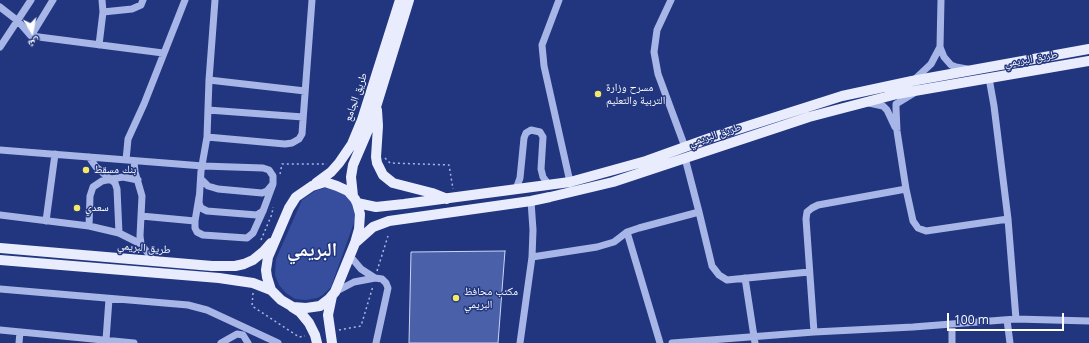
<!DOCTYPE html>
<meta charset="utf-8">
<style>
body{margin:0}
#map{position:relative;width:1089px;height:343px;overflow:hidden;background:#22367f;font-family:"Open Sans","Noto Naskh Arabic",sans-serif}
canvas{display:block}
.north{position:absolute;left:12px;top:12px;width:40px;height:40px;-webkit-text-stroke:3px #22367f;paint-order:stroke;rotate:170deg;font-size:11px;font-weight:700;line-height:16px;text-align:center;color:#fff}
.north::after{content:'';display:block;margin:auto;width:14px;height:18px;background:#fff;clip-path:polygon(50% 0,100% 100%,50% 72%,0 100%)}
.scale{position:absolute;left:947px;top:313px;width:117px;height:18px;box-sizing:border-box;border:2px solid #fff;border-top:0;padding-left:5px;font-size:12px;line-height:14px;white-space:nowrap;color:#fff;-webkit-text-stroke:3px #22367f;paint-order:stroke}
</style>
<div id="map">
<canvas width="1089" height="343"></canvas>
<div class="north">ش</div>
<div class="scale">100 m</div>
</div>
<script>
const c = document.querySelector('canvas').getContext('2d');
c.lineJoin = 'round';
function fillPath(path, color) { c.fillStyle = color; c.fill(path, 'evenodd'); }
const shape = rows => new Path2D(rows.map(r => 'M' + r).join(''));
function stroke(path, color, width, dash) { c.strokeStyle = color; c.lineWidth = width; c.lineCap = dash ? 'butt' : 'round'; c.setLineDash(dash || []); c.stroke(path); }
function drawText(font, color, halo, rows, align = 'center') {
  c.font = font + ' "Open Sans","Noto Naskh Arabic",sans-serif'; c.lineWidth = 3; c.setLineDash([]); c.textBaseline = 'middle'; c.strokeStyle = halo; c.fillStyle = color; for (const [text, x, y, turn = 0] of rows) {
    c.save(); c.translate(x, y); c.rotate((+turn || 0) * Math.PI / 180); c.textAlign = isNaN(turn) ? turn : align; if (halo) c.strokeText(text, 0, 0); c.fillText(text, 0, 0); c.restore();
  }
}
fillPath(shape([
 [325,188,336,190,346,195,355,207,356,217,331,287,323,295,317,298,306,300,295,299,286,293,279,285,275,275,276,259,302,200,315,191]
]), '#364e9d');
const building = shape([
 [505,251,498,343,409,343,411,252,505,251]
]);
fillPath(building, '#4a60a9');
stroke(building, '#cbd5f6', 1);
stroke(shape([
 [385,158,390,163,449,165,453,189],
 [280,174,282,164,327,164],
 [261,240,272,214,273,207],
 [377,271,388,236],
 [253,293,252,306,299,337,305,336],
 [339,330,361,326,373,286]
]), '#a7b6e7', 1.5, [2, 3]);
stroke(shape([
 [215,0,209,80,207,137,201,171,199,203,201,208,207,211,257,215,263,211],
 [559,0,542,45,544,66,570,182],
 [671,0,657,30,654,52,658,74,685,147],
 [0,7,18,21,31,36,163,53],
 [103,12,132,9,141,5,143,0],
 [31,36,53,0],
 [99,45,103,12,102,0],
 [0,47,31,0],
 [940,47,944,57,951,65,956,67,967,69],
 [989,78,994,106,1008,219,1016,319],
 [209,80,305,91],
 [914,80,931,64,940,47,941,0],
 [914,93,896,104,896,108,897,131,906,189,913,221,918,228,926,231,1008,219],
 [869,103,883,106,887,110,895,127],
 [208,110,303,117],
 [207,137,285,144,292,143,299,139,302,134,312,0],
 [0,150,203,166,263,168,269,170,273,176,273,184,263,211,253,233,247,238,203,235,197,232,195,228,195,221,199,197],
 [89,157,96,167,115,183,117,189,119,233],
 [685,158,699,212,712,266,719,275,727,280,737,279,809,272],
 [126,160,128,139,144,104,185,0],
 [134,161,135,172,142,196,140,236,141,244],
 [201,179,208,186,218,189,262,193,267,191,272,185],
 [516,189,520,178,524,138,526,133,531,130,540,132,543,137,541,169,543,177,549,185],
 [0,215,89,226,119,233,141,244,153,260],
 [141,216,195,221],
 [46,221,55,154],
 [89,226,90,196,93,187,102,181,111,179,123,177,138,180],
 [627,232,660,343],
 [350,256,361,269,375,278,382,279,386,283,388,288,376,343],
 [532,257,597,247,614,242,627,232,639,228,699,212],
 [745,278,755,343],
 [0,289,188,305,207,310,278,343],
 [335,292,354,282,375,278],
 [1007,320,1010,343],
 [952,324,952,343],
 [0,330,134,343],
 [814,332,806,219,807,212,812,208,818,205,906,189],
 [106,340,109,299],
 [19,343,20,332],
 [221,343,237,334,243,335,248,343],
 [520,343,532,257,533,230,531,201],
 [672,343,814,332,913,327,1016,319,1089,321]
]), '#a7b6e7', 7);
stroke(shape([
 [377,110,378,126,376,157,377,163,383,175,393,183,432,193,447,199],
 [325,182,337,186,348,191,355,199,357,203,360,214,359,229,355,243,335,292,329,299,320,306,306,308,293,307,281,300,271,290,267,277,266,270,268,257,289,208,296,197,312,186,325,182],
 [316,183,331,172,339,163,352,144,362,120,400,0],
 [353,196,351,177,353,165,371,123,409,0],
 [357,203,376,207,404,204,570,182,646,161,710,138,842,96,912,81,1089,49],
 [355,243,373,227,389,221,531,201,550,197,613,182,809,117,897,94,1089,61],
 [0,248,212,266,235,266,244,264,253,260,264,251,271,243],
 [0,260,219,278,253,283,271,290],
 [292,307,300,312,309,323,315,335,317,343],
 [332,343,328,315,332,296]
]), '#e9ecfd', 10);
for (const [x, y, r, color] of [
 [598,94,4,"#f3e969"],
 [86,170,4,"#f3e969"],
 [77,208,4,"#f3e969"],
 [456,298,4,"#f3e969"]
]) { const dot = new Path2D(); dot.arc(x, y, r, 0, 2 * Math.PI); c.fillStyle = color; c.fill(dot); stroke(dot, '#22367f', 1.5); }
drawText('11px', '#fff', '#22367f', [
 ["طريق البريمي",1031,59,-10],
 ["طريق الجامع",356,97,-71],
 ["طريق البريمي",715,135,-18],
 ["طريق البريمي",144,248,5]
]);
drawText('11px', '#fff', '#22367f', [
 ["مسرح وزارة",606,88],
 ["التربية والتعليم",606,101],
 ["بنك مسقط",94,170],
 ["سعدي",85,208],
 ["مكتب محافظ",464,292],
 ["البريمي",464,305]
], 'left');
drawText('bold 19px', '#fff', '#22367f', [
 ["البريمي",312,251]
]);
</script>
